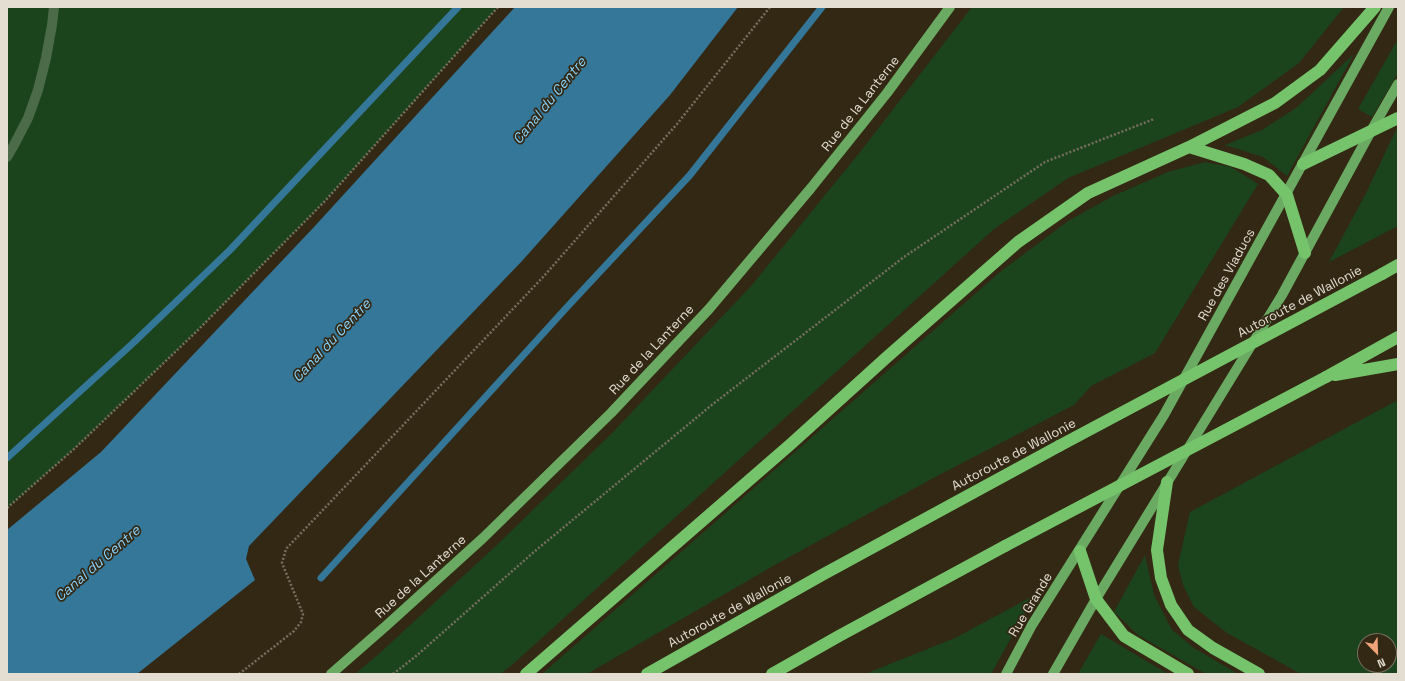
<!DOCTYPE html>
<style>
body{margin:0}
#map{position:relative;width:1405px;height:681px;overflow:hidden;background:#322814;font-family:"Space Grotesk",sans-serif}
canvas{display:block}
.frame{position:absolute;inset:0;border:8px solid #e4ddd1;pointer-events:none}
.north{position:absolute;left:1357px;top:633px;width:40px;height:40px;box-sizing:border-box;background:#322814;border:1px solid #797060;border-radius:50%;rotate:157deg;font-size:11px;font-weight:700;line-height:16px;text-align:center;color:#e4ddd1}
.north::after{content:'';display:block;margin:auto;width:14px;height:18px;background:#f0a278;clip-path:polygon(50% 0,100% 100%,50% 72%,0 100%)}
</style>
<div id="map">
<canvas width="1405" height="681"></canvas>
<div class="frame"></div>
<div class="north">N</div>
</div>
<script>
const c = document.querySelector('canvas').getContext('2d');
c.lineJoin = 'round';
function fillPath(path, color) { c.fillStyle = color; c.fill(path, 'evenodd'); }
const shape = rows => new Path2D(rows.map(r => 'M' + r).join(''));
function stroke(path, color, width, dash) { c.strokeStyle = color; c.lineWidth = width; c.lineCap = dash ? 'butt' : 'round'; c.setLineDash(dash || []); c.stroke(path); }
function drawText(font, color, halo, rows, align = 'center') {
  c.font = font + ' "Space Grotesk",sans-serif'; c.lineWidth = 3.5; c.setLineDash([]); c.textBaseline = 'middle'; c.strokeStyle = halo; c.fillStyle = color; for (const [text, x, y, turn = 0] of rows) {
    c.save(); c.translate(x, y); c.rotate((+turn || 0) * Math.PI / 180); c.textAlign = isNaN(turn) ? turn : align; if (halo) c.strokeText(text, 0, 0); c.fillText(text, 0, 0); c.restore();
  }
}
fillPath(shape([
 [7,7,498,7,325,201,197,331,74,449,7,508],
 [972,7,1344,7,1299,63,1238,107,1068,178,994,229,512,665,500,674,355,674,381,652,499,543,613,432,752,285,860,152],
 [1398,39,1398,73,1372,117,1358,109],
 [1354,54,1287,176,1263,157,1225,145,1262,130,1296,108],
 [1397,128,1398,128,1398,226,1329,262,1365,195],
 [1205,162,1231,167,1258,184,1155,353,1091,386,1074,405,937,476,773,566,587,674,542,674,1000,272,1068,221,1115,195,1168,172],
 [1398,400,1398,674,1301,674,1227,633,1194,607,1183,585,1178,565,1190,512],
 [1365,641,1389,641,1389,665,1365,665],
 [1145,555,1154,595,1172,630,1194,648,1238,674,1206,674,1138,635,1114,612],
 [1035,595,991,674,865,674,955,638],
 [1101,634,1116,643,1168,674,1078,674]
]), '#1b441d');
fillPath(shape([
 [515,7,738,7,670,95,522,261,249,546,246,559,255,580,137,674,7,674,7,530,101,452,314,227]
]), '#357799');
stroke(shape([
 [7,458,132,344,230,250,458,7],
 [321,578,568,306,690,175,822,7]
]), '#357799', 7);
stroke(shape([
 [7,508,74,449,197,331,325,201,498,7],
 [239,674,294,631,301,622,303,614,282,563,286,549,544,276,677,124,770,7],
 [393,674,415,657,535,551,713,404,904,257,1045,162,1154,119]
]), '#786f5e', 2.5, [2, 2]);
stroke(shape([
 [7,157,14,145,28,118,38,90,46,58,52,25,54,7]
]), '#4c6b48', 10);
stroke(shape([
 [331,674,387,625,483,538,611,413,709,309,811,188,887,93,950,7],
 [1006,674,1032,625,1164,415,1389,7],
 [1053,674,1096,599,1282,295,1371,131,1398,84]
]), '#6aaa62', 10);
stroke(shape([
 [1189,147,1244,164,1269,175,1287,195,1305,253],
 [1303,164,1398,118],
 [1382,274,1398,265],
 [1335,375,1398,364],
 [1326,377,1398,337],
 [1167,482,1157,550,1161,578,1171,605,1188,630,1213,648,1259,674],
 [1080,551,1096,599,1124,636,1188,674],
 [526,674,792,443,887,357,1018,242,1088,193,1189,147,1275,103,1320,70,1375,7],
 [647,674,822,575,1059,446],
 [772,674,839,636,1005,546]
]), '#75c46c', 12);
stroke(shape([
 [1059,446,1382,274],
 [1005,546,1326,377]
]), '#75c46c', 12);
drawText('13px', '#e4ddd1', '#322814', [
 ["Rue de la Lanterne",861,104,-52],
 ["Rue des Viaducs",1227,275,-61],
 ["Autoroute de Wallonie",1300,302,-28],
 ["Rue de la Lanterne",652,350,-47],
 ["Autoroute de Wallonie",1014,455,-28],
 ["Rue de la Lanterne",421,577,-42],
 ["Rue Grande",1031,605,-59],
 ["Autoroute de Wallonie",730,611,-29]
]);
drawText('italic 14px', '#89d2fa', '#322814', [
 ["Canal du Centre",550,101,-51],
 ["Canal du Centre",332,341,-47],
 ["Canal du Centre",98,564,-41]
]);
</script>
